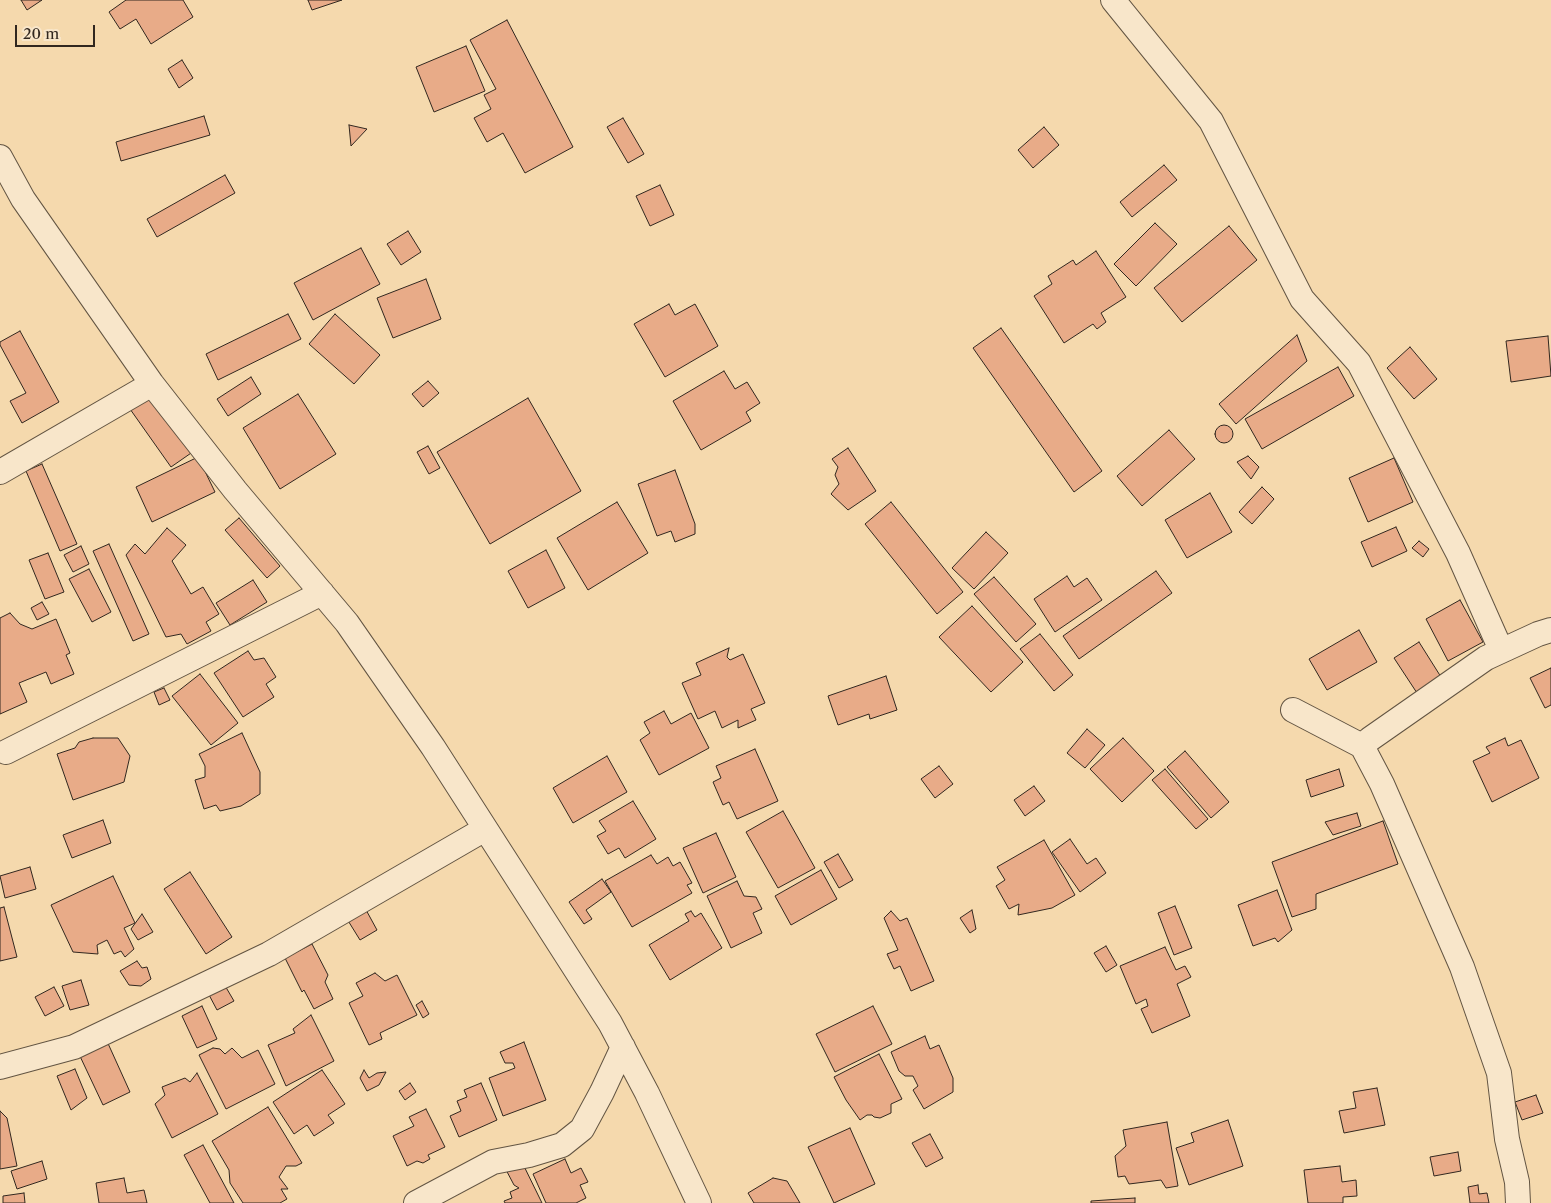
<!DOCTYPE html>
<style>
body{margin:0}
#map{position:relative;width:1551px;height:1203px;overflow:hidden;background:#f5d9ad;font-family:"Libre Caslon Text",serif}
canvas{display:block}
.scale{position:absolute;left:15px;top:25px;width:80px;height:22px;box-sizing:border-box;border:2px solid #31271f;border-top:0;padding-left:6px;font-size:15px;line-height:18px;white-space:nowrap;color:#31271f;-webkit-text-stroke:4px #f8e6ca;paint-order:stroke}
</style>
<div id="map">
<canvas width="1551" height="1203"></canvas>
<div class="scale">20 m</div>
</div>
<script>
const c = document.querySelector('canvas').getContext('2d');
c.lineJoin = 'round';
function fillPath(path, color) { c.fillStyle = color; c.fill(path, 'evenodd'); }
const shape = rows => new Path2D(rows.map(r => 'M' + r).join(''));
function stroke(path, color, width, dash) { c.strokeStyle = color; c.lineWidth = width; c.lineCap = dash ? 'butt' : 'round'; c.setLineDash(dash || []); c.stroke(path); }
const building = shape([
 [21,0,42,0,27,10,21,0],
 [126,0,183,0,193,17,151,44,136,19,120,29,109,12,126,0],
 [308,0,342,0,312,10,308,0],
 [507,20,573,147,525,173,503,133,487,142,474,118,491,109,484,95,496,89,470,40,507,20],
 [466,46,485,91,434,112,416,67,466,46],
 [182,60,193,78,179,88,168,69,182,60],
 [204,116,210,135,121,161,116,142,204,116],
 [623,118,644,154,628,163,607,127,623,118],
 [349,125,367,129,351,146,349,125],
 [1044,127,1059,145,1033,168,1018,150,1044,127],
 [1164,165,1177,180,1132,217,1120,202,1164,165],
 [225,175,235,193,157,237,147,219,225,175],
 [660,185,674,215,650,226,636,196,660,185],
 [1155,223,1177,244,1136,286,1114,264,1155,223],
 [1229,226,1257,260,1182,322,1154,288,1229,226],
 [408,231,421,252,401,265,387,244,408,231],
 [361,248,380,284,313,320,294,283,361,248],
 [1096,251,1126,297,1101,313,1106,322,1097,329,1093,324,1064,343,1034,296,1052,284,1048,276,1073,260,1076,265,1096,251],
 [426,279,441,319,393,338,377,298,426,279],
 [669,304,675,315,695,304,718,346,665,377,634,324,669,304],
 [288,314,301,339,218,380,206,354,288,314],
 [335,314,380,355,354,384,309,344,335,314],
 [1001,328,1102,471,1074,492,973,348,1001,328],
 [20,331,59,402,22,423,10,401,26,393,0,345,0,342,20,331],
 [1297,335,1307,361,1236,424,1219,404,1297,335],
 [1548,336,1551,376,1511,382,1506,341,1548,336],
 [1410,347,1437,379,1414,399,1387,368,1410,347],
 [1338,367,1354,396,1262,449,1245,419,1338,367],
 [724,371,735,389,747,382,760,403,746,412,751,421,701,450,673,401,724,371],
 [251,377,261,394,228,416,217,399,251,377],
 [428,381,439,393,423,407,412,394,428,381],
 [152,393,194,451,171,467,130,409,152,393],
 [298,394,336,454,280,489,243,428,298,394],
 [528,398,581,491,490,544,437,452,528,398],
 '1215 434a9 9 0 1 1 18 0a9 9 0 1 1-18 0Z',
 [1169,430,1195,459,1142,506,1117,476,1169,430],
 [428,446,440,468,429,474,417,452,428,446],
 [848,448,876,491,848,510,831,494,839,484,835,475,838,467,832,459,848,448],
 [1248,456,1259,467,1251,479,1237,462,1248,456],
 [198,457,215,492,152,522,136,487,198,457],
 [1394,458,1413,502,1368,522,1349,478,1394,458],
 [42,464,77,544,60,551,26,471,42,464],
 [675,470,695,524,695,534,675,542,671,531,657,536,638,484,675,470],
 [1262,487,1274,499,1252,524,1239,512,1262,487],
 [1210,493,1232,532,1187,558,1165,520,1210,493],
 [617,502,648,553,588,590,557,538,617,502],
 [891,502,963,592,937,614,865,524,891,502],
 [239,518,280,566,267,578,225,530,239,518],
 [1396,527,1407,551,1372,567,1361,542,1396,527],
 [167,528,186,545,172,561,191,594,203,587,219,614,206,622,211,631,187,644,181,634,166,637,126,555,135,544,145,554,167,528],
 [986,532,1008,553,974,589,952,568,986,532],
 [1419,541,1429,549,1423,557,1412,548,1419,541],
 [109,544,149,634,133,641,93,551,109,544],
 [81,546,89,564,73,572,64,555,81,546],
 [546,550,565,588,528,608,508,571,546,550],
 [48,553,64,592,45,599,29,560,48,553],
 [89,569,111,612,92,622,69,579,89,569],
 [1156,571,1172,593,1079,659,1063,636,1156,571],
 [1067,576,1074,587,1087,578,1102,600,1055,632,1034,599,1067,576],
 [994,577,1036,624,1016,642,974,594,994,577],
 [253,580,267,602,230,625,216,603,253,580],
 [1460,600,1483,642,1448,661,1426,619,1460,600],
 [42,602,49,614,37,620,31,608,42,602],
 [972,606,1023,662,991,692,939,637,972,606],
 [10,613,20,624,32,629,56,619,70,653,66,655,74,674,51,684,46,672,19,683,27,702,0,714,0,618,10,613],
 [1359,630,1377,662,1327,690,1309,659,1359,630],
 [1040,634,1073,675,1054,691,1020,649,1040,634],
 [1419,642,1441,677,1417,693,1394,658,1419,642],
 [729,648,727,657,730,660,743,654,765,703,751,709,756,720,738,728,738,720,722,728,715,711,698,719,682,683,701,675,696,663,729,648],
 [248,651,254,660,264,658,276,677,266,684,274,697,243,717,214,673,248,651],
 [1551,668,1551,705,1545,708,1530,678,1551,668],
 [200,674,238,723,211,745,172,696,200,674],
 [886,676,897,710,870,719,869,714,838,725,828,696,886,676],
 [164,688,170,700,159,705,154,692,164,688],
 [664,711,671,724,691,713,709,748,659,775,640,740,650,733,644,722,664,711],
 [1087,729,1105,745,1085,768,1067,753,1087,729],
 [242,733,260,772,260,794,241,806,220,811,216,805,204,809,195,780,205,777,205,766,199,754,242,733],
 [93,738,118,738,130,756,124,782,73,800,57,754,75,748,79,742,93,738],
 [1123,738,1154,771,1122,802,1090,769,1123,738],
 [1505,738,1508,746,1521,740,1539,778,1492,802,1473,761,1490,753,1486,747,1505,738],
 [755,749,778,801,737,819,729,802,723,805,713,782,721,778,716,766,755,749],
 [1185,751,1229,802,1211,818,1167,767,1185,751],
 [607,756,627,792,573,823,553,788,607,756],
 [939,766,953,784,935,798,921,779,939,766],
 [1165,769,1208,819,1196,829,1152,780,1165,769],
 [1339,769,1344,786,1311,797,1306,780,1339,769],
 [1034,786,1045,801,1025,816,1014,800,1034,786],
 [633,801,656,839,625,858,619,848,608,854,597,836,606,831,599,821,633,801],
 [783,811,815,868,778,888,746,832,783,811],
 [1357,813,1361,826,1333,835,1325,822,1357,813],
 [103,820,111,843,72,858,63,835,103,820],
 [1383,821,1398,864,1316,894,1316,909,1292,917,1272,862,1383,821],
 [716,833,736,877,703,893,683,848,716,833],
 [1070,839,1087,864,1096,858,1106,873,1080,892,1052,852,1070,839],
 [1044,840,1075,895,1052,908,1018,915,1019,904,1009,909,996,886,1005,880,997,867,1044,840],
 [838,854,853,880,839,888,824,862,838,854],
 [651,855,657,864,668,857,673,866,680,862,692,883,687,885,692,893,632,927,605,881,651,855],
 [30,867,36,889,5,898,0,876,30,867],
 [821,870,837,899,791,925,775,896,821,870],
 [190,872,232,937,206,954,164,889,190,872],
 [113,876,135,923,124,928,134,949,125,957,121,951,114,954,107,940,97,945,98,954,73,952,51,905,113,876],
 [602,879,611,892,586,910,592,919,584,924,569,902,602,879],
 [737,881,744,896,756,897,762,909,753,913,762,933,731,948,707,896,737,881],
 [1277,890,1292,930,1278,942,1275,938,1253,946,1238,905,1277,890],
 [1175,906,1192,948,1174,955,1158,913,1175,906],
 [4,907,17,957,0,961,0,908,4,907],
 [365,908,377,930,360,940,347,919,365,908],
 [972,910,976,929,970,933,960,918,972,910],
 [691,911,695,917,701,913,722,948,670,980,649,945,689,921,685,914,691,911],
 [891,911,900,921,907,918,934,981,911,991,900,966,894,969,887,954,898,950,884,918,891,911],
 [142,914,153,932,138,940,131,929,142,914],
 [312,944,328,975,325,982,333,999,314,1009,304,990,302,992,285,958,312,944],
 [1106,946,1117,965,1106,972,1094,953,1106,946],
 [1165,947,1176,970,1185,966,1191,977,1177,984,1190,1016,1152,1033,1141,1009,1148,1006,1146,999,1136,1004,1120,966,1165,947],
 [137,961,142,968,147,967,151,979,141,986,129,985,120,971,137,961],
 [375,973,385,981,397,975,417,1015,380,1033,382,1039,369,1045,349,1003,363,996,356,983,375,973],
 [81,980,89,1005,70,1010,62,986,81,980],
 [224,984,234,1001,217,1010,208,993,224,984],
 [54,987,64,1006,45,1016,35,997,54,987],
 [422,1001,429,1014,423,1018,416,1005,422,1001],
 [202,1006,217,1039,197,1048,182,1016,202,1006],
 [873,1006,892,1044,835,1072,816,1034,873,1006],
 [311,1015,334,1061,286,1086,268,1045,295,1033,293,1029,311,1015],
 [925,1036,930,1049,939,1045,953,1078,953,1092,924,1109,913,1090,918,1086,913,1076,905,1076,899,1071,891,1052,925,1036],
 [106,1039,130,1092,103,1105,78,1052,106,1039],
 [524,1042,546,1100,503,1116,489,1078,515,1068,513,1063,505,1063,500,1052,524,1042],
 [213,1048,220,1049,225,1054,232,1048,242,1058,258,1050,275,1084,226,1109,199,1055,213,1048],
 [879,1054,902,1099,891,1104,891,1113,880,1118,874,1117,872,1115,867,1115,860,1120,846,1100,834,1077,879,1054],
 [75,1069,87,1098,71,1110,57,1076,75,1069],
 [322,1070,345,1104,328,1115,334,1123,314,1136,307,1125,294,1134,273,1102,322,1070],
 [364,1070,369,1078,377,1073,386,1072,379,1085,367,1091,360,1078,364,1070],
 [197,1073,218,1114,172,1138,155,1104,165,1095,162,1087,185,1078,190,1082,197,1073],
 [410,1083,416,1092,405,1100,399,1091,410,1083],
 [481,1083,497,1120,459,1137,450,1116,461,1111,457,1101,467,1097,464,1090,481,1083],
 [1377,1088,1385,1125,1344,1133,1339,1111,1356,1108,1353,1092,1377,1088],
 [1536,1095,1543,1113,1522,1120,1515,1102,1536,1095],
 [268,1107,302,1163,296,1166,286,1166,279,1177,288,1189,281,1189,287,1199,280,1203,243,1203,230,1183,229,1170,212,1141,268,1107],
 [426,1109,445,1147,428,1155,430,1159,423,1163,417,1161,407,1166,393,1136,414,1126,409,1117,426,1109],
 [0,1111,7,1118,17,1166,0,1169,0,1111],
 [1228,1120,1243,1166,1189,1185,1176,1148,1194,1142,1191,1133,1228,1120],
 [1167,1122,1178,1186,1166,1188,1161,1180,1129,1184,1125,1176,1118,1177,1115,1156,1126,1146,1123,1130,1167,1122],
 [850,1128,875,1184,834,1203,808,1147,850,1128],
 [930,1134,943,1158,926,1167,912,1143,930,1134],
 [203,1145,234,1203,210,1203,184,1155,203,1145],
 [1458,1152,1461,1171,1434,1176,1430,1157,1458,1152],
 [520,1158,542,1203,505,1203,504,1201,512,1198,510,1192,519,1188,514,1185,504,1166,520,1158],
 [565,1159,571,1173,581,1168,588,1182,580,1185,586,1198,576,1203,546,1203,533,1174,565,1159],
 [42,1161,47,1179,17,1189,11,1171,42,1161],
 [1340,1166,1342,1182,1356,1180,1357,1196,1343,1197,1343,1203,1308,1203,1304,1170,1340,1166],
 [124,1178,127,1193,144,1190,147,1203,99,1203,96,1183,124,1178],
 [773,1178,787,1181,800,1203,754,1203,748,1193,773,1178],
 [1478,1185,1479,1194,1487,1193,1489,1203,1470,1203,1468,1187,1478,1185],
 [24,1193,25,1203,3,1203,3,1196,24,1193],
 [1135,1198,1135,1203,1091,1203,1091,1201,1135,1198]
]);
fillPath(building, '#e8ab88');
stroke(building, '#31271f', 1);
const street = shape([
 [1113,0,1211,121,1302,299,1359,363,1458,553,1501,650],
 [0,157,23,199,152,384,235,490,347,623,433,747,610,1023,647,1093,699,1203],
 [0,472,152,384],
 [1293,710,1362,746,1382,784,1462,967,1499,1073,1507,1139,1517,1182,1518,1203],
 [1362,746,1370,739,1486,658,1538,634,1551,630],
 [6,752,322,593],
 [0,1067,74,1047,269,954,485,829],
 [416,1203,493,1162,529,1155,562,1145,582,1129,602,1092,623,1047]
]);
stroke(street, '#625442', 26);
stroke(street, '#f8e6ca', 24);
</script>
